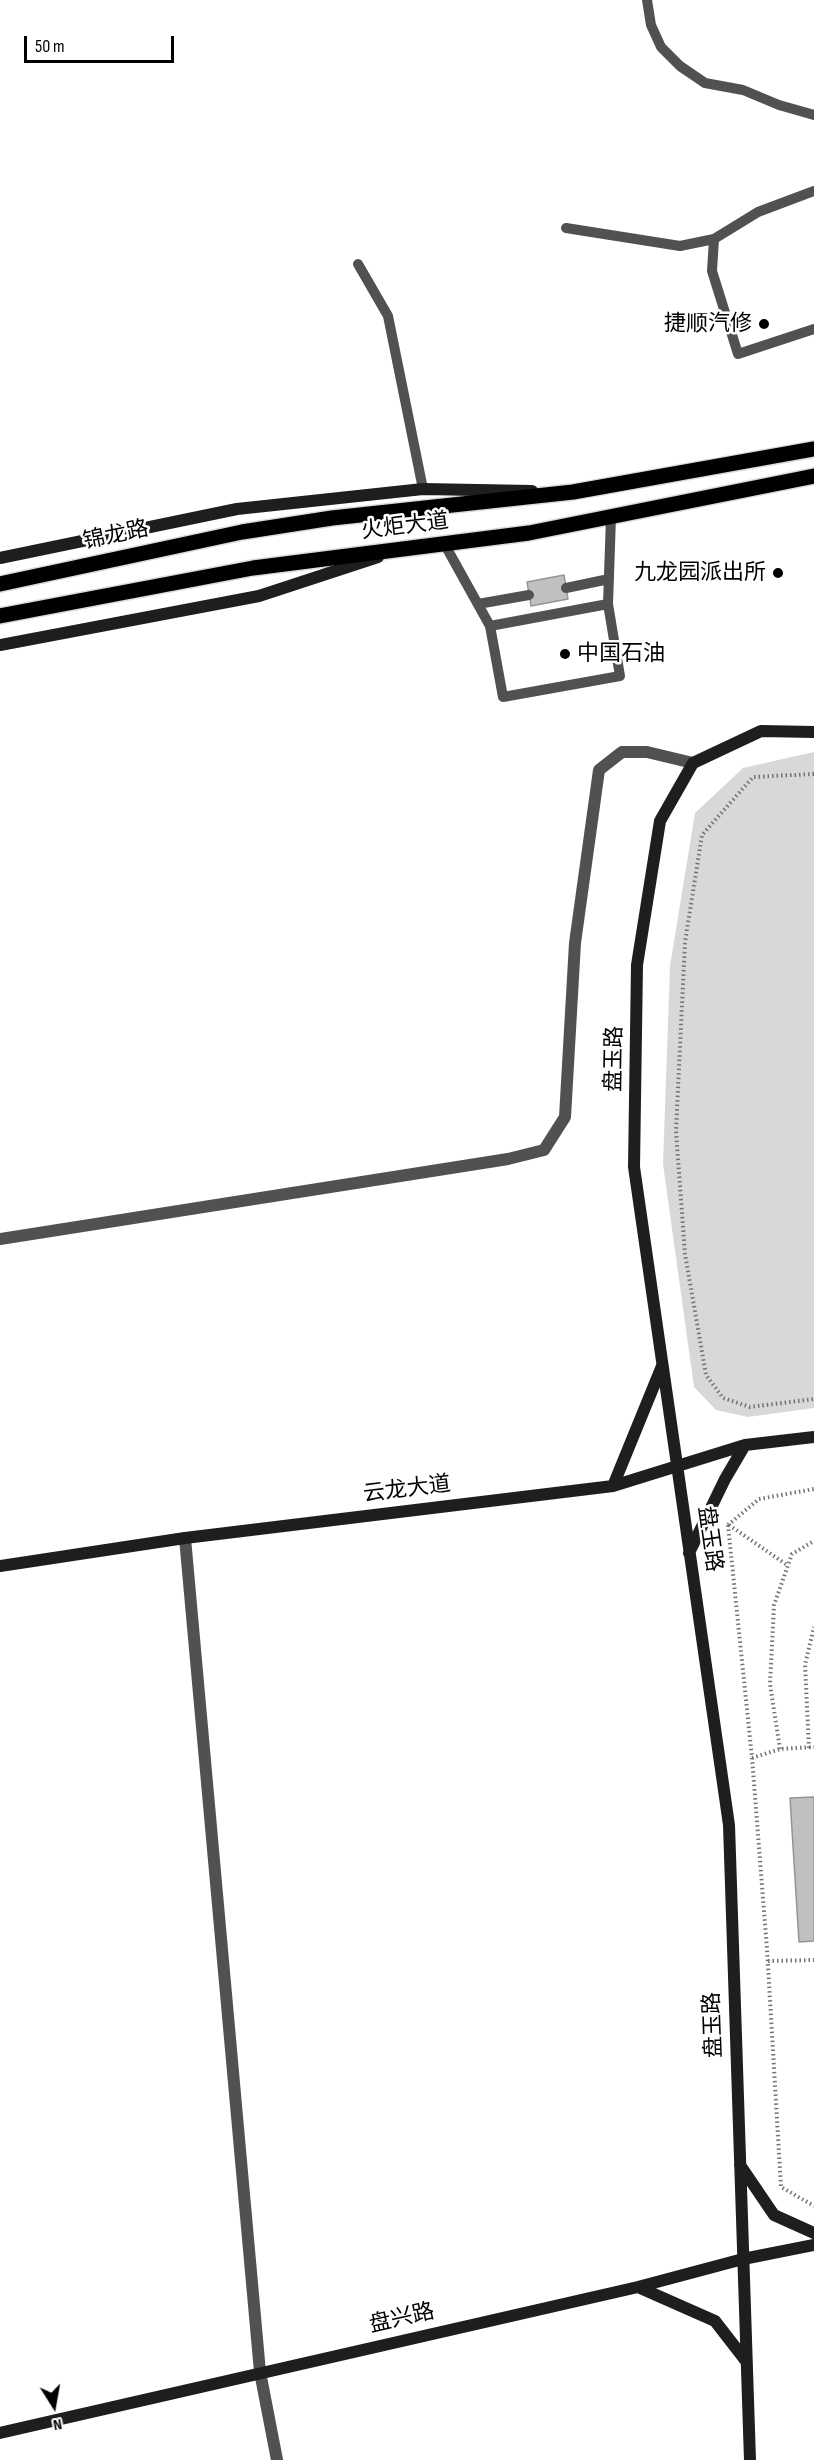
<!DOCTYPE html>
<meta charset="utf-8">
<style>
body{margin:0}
#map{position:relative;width:814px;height:2460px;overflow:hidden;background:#fff;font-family:"Sofia Sans Condensed",sans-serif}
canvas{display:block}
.north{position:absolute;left:24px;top:2376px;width:60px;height:60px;-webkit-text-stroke:4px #fff;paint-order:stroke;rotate:169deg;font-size:16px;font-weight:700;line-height:24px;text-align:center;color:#000}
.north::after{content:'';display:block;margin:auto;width:21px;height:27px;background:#000;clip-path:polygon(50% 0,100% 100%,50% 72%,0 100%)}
.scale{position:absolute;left:24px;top:36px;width:150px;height:27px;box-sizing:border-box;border:3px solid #000;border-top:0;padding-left:8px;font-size:18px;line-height:21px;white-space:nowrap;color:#000;-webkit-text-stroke:4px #fff;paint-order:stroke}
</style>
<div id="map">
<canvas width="814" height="2460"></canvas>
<div class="north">N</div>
<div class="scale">50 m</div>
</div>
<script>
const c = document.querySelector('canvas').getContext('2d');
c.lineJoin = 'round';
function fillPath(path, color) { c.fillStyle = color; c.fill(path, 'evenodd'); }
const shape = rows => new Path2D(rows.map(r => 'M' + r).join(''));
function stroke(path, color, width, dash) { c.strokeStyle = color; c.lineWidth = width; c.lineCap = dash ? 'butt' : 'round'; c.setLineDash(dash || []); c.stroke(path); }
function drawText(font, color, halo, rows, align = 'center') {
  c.font = font + ' "Sofia Sans Condensed","Noto Sans SC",sans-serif'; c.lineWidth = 5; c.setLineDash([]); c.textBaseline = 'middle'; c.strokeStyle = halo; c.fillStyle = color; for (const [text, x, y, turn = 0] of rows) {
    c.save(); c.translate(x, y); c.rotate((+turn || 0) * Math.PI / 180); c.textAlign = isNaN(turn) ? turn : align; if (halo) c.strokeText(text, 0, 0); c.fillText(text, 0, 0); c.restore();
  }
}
fillPath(shape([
 [814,752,814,1408,748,1417,716,1410,694,1387,663,1164,670,966,695,813,743,768]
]), '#d8d8d8');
const building = shape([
 [564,575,568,599,531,606,527,582,564,575],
 [814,1797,814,1941,799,1942,790,1798,814,1797]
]);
fillPath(building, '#c0c0c0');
stroke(building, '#959595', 1.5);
const primary = shape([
 [0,584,242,532,332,518,573,492,814,449],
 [0,616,253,568,529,533,814,476]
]);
stroke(primary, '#dbdbdb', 18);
stroke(shape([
 [814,774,753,777,702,835,685,942,676,1131,685,1254,706,1375,723,1398,750,1407,814,1399],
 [728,1525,752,1758,767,1949,781,2187,814,2206],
 [728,1525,759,1499,814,1489],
 [729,1525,787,1565],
 [809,1748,805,1665,814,1627],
 [780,1749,770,1684,774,1605,792,1554,814,1541],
 [752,1758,780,1749,814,1747],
 [768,1961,814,1960]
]), '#737373', 4, [1.5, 3]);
stroke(shape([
 [647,0,651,25,661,47,680,66,705,83,743,90,779,105,814,115],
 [566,228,680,246,714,239,758,212,814,191],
 [714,239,712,271,738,354,814,329],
 [358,264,388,316,423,489],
 [445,545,490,626,503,697,620,676,608,604,611,517],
 [566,588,609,579],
 [478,604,529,595],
 [490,626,608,604]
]), '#515151', 10);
stroke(shape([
 [0,1239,508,1159,544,1150,565,1117,575,943,599,770,622,752,647,752,693,763],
 [185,1538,260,2372,277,2460]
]), '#515151', 12);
stroke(shape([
 [0,558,237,509,423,489,532,491],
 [0,645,259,596,378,557],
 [613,1486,662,1366],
 [689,1553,725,1479,745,1445],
 [0,1566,185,1538,613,1486,745,1445,814,1437],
 [740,2165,774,2215,814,2233],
 [638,2287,715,2321,746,2361],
 [0,2433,638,2287,743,2259,814,2245],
 [750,2460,729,1825,634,1167,637,965,660,821,693,763,761,731,814,732]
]), '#1e1e1e', 12);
stroke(primary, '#000', 15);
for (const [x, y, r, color] of [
 [764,324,6,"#000"],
 [778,573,6,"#000"],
 [565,654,6,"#000"]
]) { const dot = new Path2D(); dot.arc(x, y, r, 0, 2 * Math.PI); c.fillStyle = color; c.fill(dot); stroke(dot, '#fff', 2); }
drawText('22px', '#000', '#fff', [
 ["捷顺汽修",752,324],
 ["九龙园派出所",766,573],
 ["中国石油",577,654,"left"]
], 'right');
drawText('22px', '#000', '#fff', [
 ["火炬大道",405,527,-7],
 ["锦龙路",116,536,-12],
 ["盘玉路",615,1059,-89],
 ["云龙大道",407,1490,-7],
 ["盘玉路",709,1539,82],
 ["盘玉路",714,2025,-92],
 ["盘兴路",402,2319,-13]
]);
</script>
